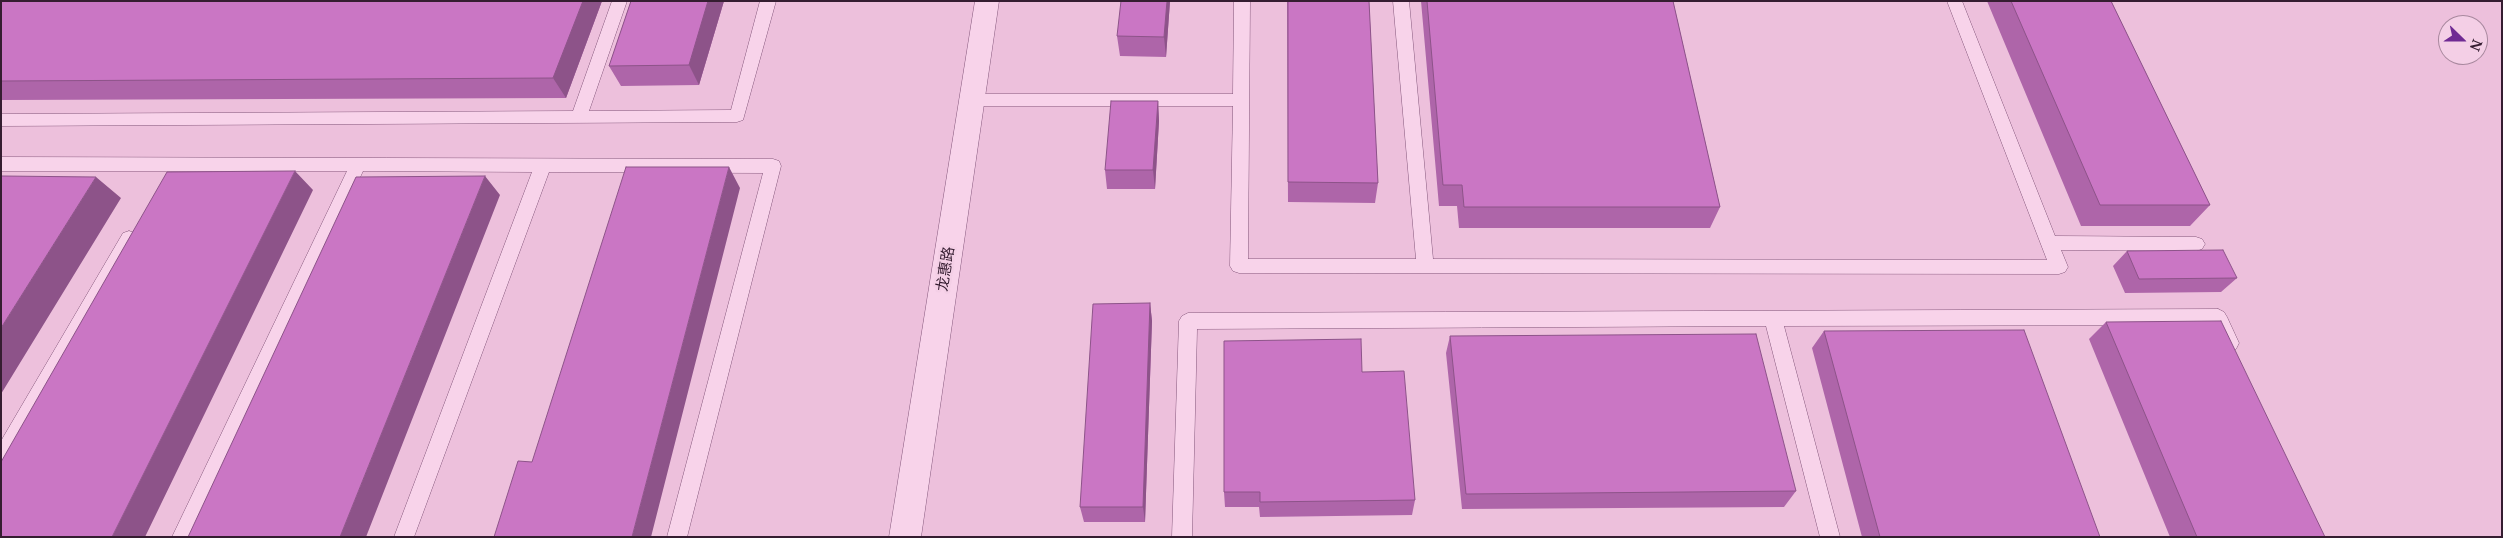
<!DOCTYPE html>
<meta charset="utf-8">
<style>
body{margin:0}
#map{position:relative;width:2503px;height:538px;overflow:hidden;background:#edc0dc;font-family:"Noto Serif",serif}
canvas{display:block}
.frame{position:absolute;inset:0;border:2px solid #351d31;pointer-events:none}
.north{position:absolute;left:2438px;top:15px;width:50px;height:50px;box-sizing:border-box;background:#f4cfe6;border:1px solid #a8889e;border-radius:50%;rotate:112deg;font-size:14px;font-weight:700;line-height:20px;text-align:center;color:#351d31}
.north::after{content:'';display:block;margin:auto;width:18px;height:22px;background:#6f2a93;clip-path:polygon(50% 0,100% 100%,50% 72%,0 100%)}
</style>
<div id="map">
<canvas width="2503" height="538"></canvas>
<div class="frame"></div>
<div class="north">N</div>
</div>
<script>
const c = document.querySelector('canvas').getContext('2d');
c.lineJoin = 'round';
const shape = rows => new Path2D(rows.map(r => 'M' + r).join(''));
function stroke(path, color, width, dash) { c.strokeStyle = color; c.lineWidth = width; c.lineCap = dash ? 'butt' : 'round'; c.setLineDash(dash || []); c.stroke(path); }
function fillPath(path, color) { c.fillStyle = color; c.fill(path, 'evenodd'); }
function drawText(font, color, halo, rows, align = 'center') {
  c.font = font + ' "Noto Serif","Noto Sans SC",serif'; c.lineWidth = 5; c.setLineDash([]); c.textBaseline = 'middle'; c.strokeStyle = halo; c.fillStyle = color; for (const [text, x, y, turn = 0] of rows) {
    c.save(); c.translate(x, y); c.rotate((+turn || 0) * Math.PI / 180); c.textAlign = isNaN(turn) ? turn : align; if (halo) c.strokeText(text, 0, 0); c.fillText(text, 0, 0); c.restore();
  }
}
const service = shape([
 [612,1,627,1,589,111,731,110,760,1,776,1,743,120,737,122,1,126,1,114,573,111,612,1],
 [1234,1,1250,1,1248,259,1416,259,1393,1,1409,1,1433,259,2047,260,1947,1,1962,1,2055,236,2196,237,2202,239,2205,244,2202,249,2196,251,2061,250,2068,267,2065,272,2059,274,1239,273,1233,271,1230,266,1233,106,972,106,966,104,964,100,966,96,972,94,1233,94,1234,1],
 [1,157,773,159,779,161,781,166,687,537,667,537,763,173,549,172,414,537,394,537,532,172,363,171,192,537,172,537,347,171,1,171,1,157],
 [129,231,135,233,138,238,135,243,8,465,1,468,1,441,123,233,129,231],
 [2218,309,2224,312,2227,317,2239,343,2236,349,2230,351,2224,349,2213,325,1784,326,1840,537,1820,537,1766,326,1197,329,1192,537,1172,537,1179,321,1182,316,1188,313,2218,309]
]);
const tertiary = shape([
 [975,1,999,1,921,537,889,537,975,1]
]);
stroke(service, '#85587c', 1);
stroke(tertiary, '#85587c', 1);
fillPath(service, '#f8d3ea');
fillPath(tertiary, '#f8d3ea');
fillPath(shape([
 [1,1,602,1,566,98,1,100],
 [631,1,724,1,699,85,621,86,609,66],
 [1170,1,1166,57,1120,56,1117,36],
 [1287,1,1369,1,1378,183,1375,203,1288,202],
 [1421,1,1673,1,1720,207,1710,228,1459,228,1457,206,1439,206],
 [1987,1,2111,1,2210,205,2190,226,2081,226],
 [1158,101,1159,121,1155,189,1107,189,1105,170],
 [2127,251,2237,278,2221,292,2125,293,2113,266],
 [1150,303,1152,321,1145,522,1084,522,1080,507],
 [2106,322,2325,537,2170,537,2089,339],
 [1824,331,2100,537,1862,537,1812,348],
 [1450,336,1796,491,1784,507,1462,509,1446,353],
 [1362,372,1415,500,1412,515,1260,517,1259,507,1225,507,1224,492]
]), '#ae65a9');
fillPath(shape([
 [583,1,602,1,566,98,553,78],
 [708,1,724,1,699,85,689,65],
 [1167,1,1170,1,1166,57,1164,37],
 [1158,101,1159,121,1155,189,1153,170],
 [729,167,740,188,651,537,632,537],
 [295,171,313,190,145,537,112,537],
 [485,176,500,195,366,537,340,537],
 [96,177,121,198,1,394,1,328],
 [1150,303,1152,321,1145,522,1143,507]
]), '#8d5389');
const building = shape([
 [1,1,583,1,553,78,1,81,1,1],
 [631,1,708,1,689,65,609,66,631,1],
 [1121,1,1167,1,1164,37,1117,36,1121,1],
 [1288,1,1369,1,1378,183,1288,182,1288,1],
 [1427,1,1673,1,1720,207,1464,207,1462,185,1443,185,1427,1],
 [2011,1,2111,1,2210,205,2100,205,2011,1],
 [1111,101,1158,101,1153,170,1105,170,1111,101],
 [626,167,729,167,632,537,494,537,518,461,532,462,626,167],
 [295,171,112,537,1,537,1,462,167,172,295,171],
 [1,176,96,177,1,328,1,176],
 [485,176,340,537,188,537,356,177,485,176],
 [2223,250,2237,278,2139,279,2127,251,2223,250],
 [1150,303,1143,507,1080,507,1093,304,1150,303],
 [2221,321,2325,537,2197,537,2106,322,2221,321],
 [2024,330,2100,537,1880,537,1824,331,2024,330],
 [1756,334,1796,491,1466,494,1450,336,1756,334],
 [1361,339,1362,372,1404,371,1415,500,1260,502,1260,492,1224,492,1224,341,1361,339]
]);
fillPath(building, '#ca76c4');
stroke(building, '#8d5389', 1);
drawText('15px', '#351d31', '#f4cfe6', [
 ["龙惠路",946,269,-81]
]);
</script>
